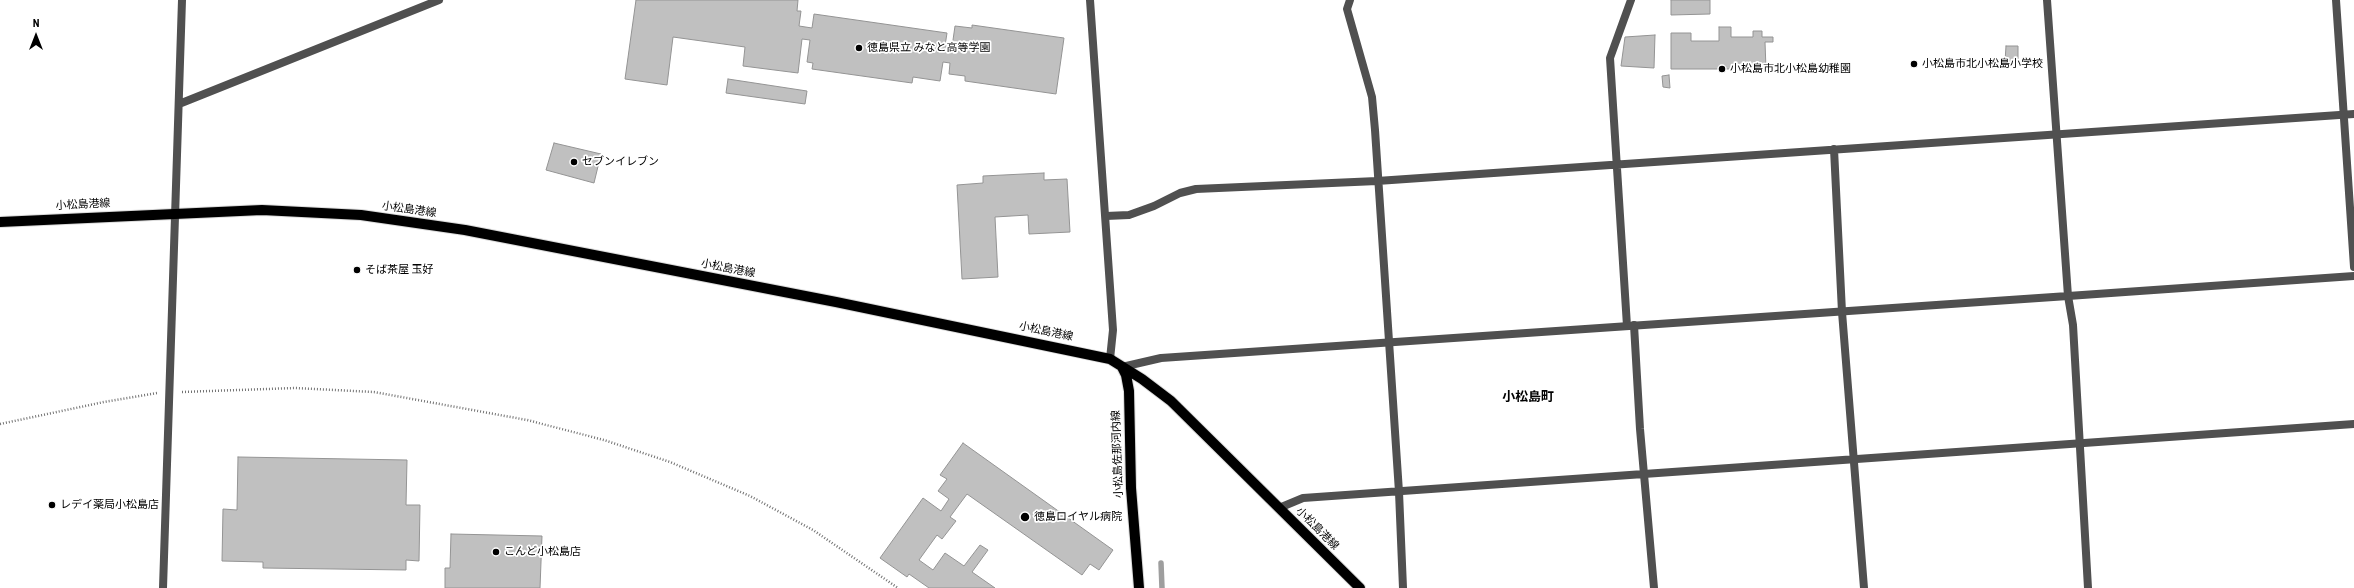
<!DOCTYPE html>
<meta charset="utf-8">
<style>
body{margin:0}
#map{position:relative;width:2354px;height:588px;overflow:hidden;background:#fff;font-family:"Roboto Condensed",sans-serif}
canvas{display:block}
.north{position:absolute;left:16px;top:16px;width:40px;height:40px;-webkit-text-stroke:3px #fff;paint-order:stroke;rotate:0deg;font-size:11px;font-weight:700;line-height:16px;text-align:center;color:#000}
.north::after{content:'';display:block;margin:auto;width:14px;height:18px;background:#000;clip-path:polygon(50% 0,100% 100%,50% 72%,0 100%)}
</style>
<div id="map">
<canvas width="2354" height="588"></canvas>
<div class="north">N</div>
</div>
<script>
const c = document.querySelector('canvas').getContext('2d');
c.lineJoin = 'round';
const shape = rows => new Path2D(rows.map(r => 'M' + r).join(''));
function stroke(path, color, width, dash) { c.strokeStyle = color; c.lineWidth = width; c.lineCap = dash ? 'butt' : 'round'; c.setLineDash(dash || []); c.stroke(path); }
function fillPath(path, color) { c.fillStyle = color; c.fill(path, 'evenodd'); }
function drawText(font, color, halo, rows, align = 'center') {
  c.font = font + ' "Roboto Condensed","Noto Sans JP",sans-serif'; c.lineWidth = 3.5; c.setLineDash([]); c.textBaseline = 'middle'; c.strokeStyle = halo; c.fillStyle = color; for (const [text, x, y, turn = 0] of rows) {
    c.save(); c.translate(x, y); c.rotate((+turn || 0) * Math.PI / 180); c.textAlign = isNaN(turn) ? turn : align; if (halo) c.strokeText(text, 0, 0); c.fillText(text, 0, 0); c.restore();
  }
}
stroke(shape([
 [1161,563,1162,588]
]), '#9e9e9e', 5.5);
const building = shape([
 [636,0,798,0,797,11,801,11,799,26,812,28,814,14,947,33,945,46,952,47,955,26,972,28,972,25,1064,38,1056,94,965,81,965,76,949,74,950,63,943,62,940,81,913,77,912,83,812,69,813,63,807,62,810,40,802,39,798,73,743,66,745,47,673,37,667,85,625,79,636,0],
 [1671,0,1710,0,1710,14,1671,15,1671,0],
 [1719,27,1731,27,1731,37,1753,37,1753,31,1762,31,1762,37,1773,37,1773,42,1765,42,1766,69,1671,69,1671,33,1691,33,1691,41,1719,41,1719,27],
 [1655,35,1654,68,1621,66,1625,37,1655,35],
 [2006,46,2018,46,2018,62,2005,62,2006,46],
 [1669,75,1670,88,1663,87,1662,76,1669,75],
 [728,79,807,91,805,104,726,93,728,79],
 [554,143,601,154,594,183,546,170,554,143],
 [1044,173,1044,180,1067,179,1070,232,1029,234,1028,215,995,217,998,277,962,279,957,185,983,183,983,176,1044,173],
 [963,443,1113,550,1099,570,1090,564,1082,575,967,494,950,517,956,521,942,539,937,535,919,560,933,570,945,553,964,566,980,545,988,550,972,572,995,588,929,588,909,574,907,577,880,558,923,498,941,511,949,499,938,491,947,479,940,475,963,443],
 [238,457,407,460,406,505,420,505,419,561,406,560,406,570,263,568,263,562,222,561,223,509,237,510,238,457],
 [451,534,542,536,540,588,445,588,445,568,450,568,451,534]
]);
fillPath(building, '#c0c0c0');
stroke(building, '#949494', 1);
const primary = shape([
 [0,222,262,210,361,215,465,230,836,302,1110,359,1142,379,1171,401,1360,588],
 [1122,367,1126,375,1129,391,1131,488,1139,588]
]);
stroke(primary, '#dbdbdb', 12);
stroke(shape([
 [182,392,295,388,374,392,527,420,604,440,670,462,750,496,813,530,898,588],
 [0,424,104,402,157,393]
]), '#727272', 2.5, [1, 2]);
stroke(shape([
 [1350,0,1347,9,1372,97,1375,130,1399,492,1403,588],
 [2336,0,2354,267],
 [179,104,439,0],
 [1834,149,1842,312,1864,588],
 [1106,216,1129,215,1154,206,1180,193,1196,189,1377,181,2354,114],
 [2068,296,2354,276],
 [1634,325,1640,429,1654,588],
 [1627,326,1610,58,1631,0],
 [1279,508,1303,498,2354,424],
 [163,588,182,0]
]), '#505050', 8);
stroke(shape([
 [1090,0,1113,330,1110,359],
 [2047,0,2068,296,2073,325,2088,588],
 [1122,367,1161,358,2068,296]
]), '#505050', 8);
stroke(primary, '#000', 10);
for (const [x, y, r, color] of [
 [859,48,4,"#000"],
 [1914,64,4,"#000"],
 [1722,69,4,"#000"],
 [574,162,4,"#000"],
 [357,270,4,"#000"],
 [52,505,4,"#000"],
 [1025,517,5,"#000"],
 [496,552,4,"#000"]
]) { const dot = new Path2D(); dot.arc(x, y, r, 0, 2 * Math.PI); c.fillStyle = color; c.fill(dot); stroke(dot, '#fff', 1.5); }
drawText('11px', '#000', '#fff', [
 ["徳島県立 みなと高等学園",867,48],
 ["小松島市北小松島小学校",1922,64],
 ["小松島市北小松島幼稚園",1730,69],
 ["セブンイレブン",582,162],
 ["そば茶屋 玉好",365,270],
 ["レデイ薬局小松島店",60,505],
 ["徳島ロイヤル病院",1034,517],
 ["こんど小松島店",504,552]
], 'left');
drawText('11px', '#000', '#fff', [
 ["小松島港線",83,205,-3],
 ["小松島港線",409,210,8],
 ["小松島港線",728,269,11],
 ["小松島港線",1046,332,12],
 ["小松島佐那河内線",1118,454,-92],
 ["小松島港線",1317,529,45]
]);
drawText('bold 13px', '#000', '#fff', [
 ["小松島町",1528,398]
]);
</script>
